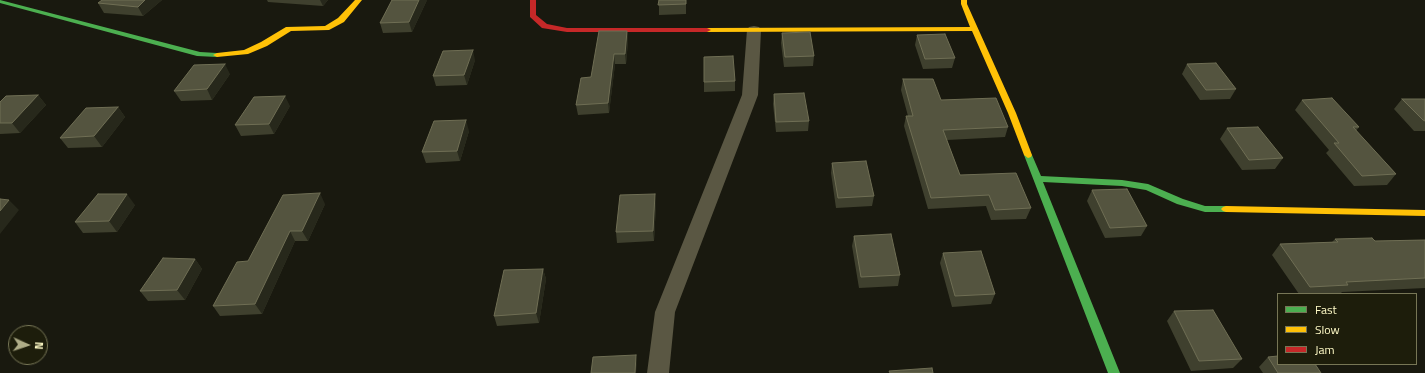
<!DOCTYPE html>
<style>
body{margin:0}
#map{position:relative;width:1425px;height:373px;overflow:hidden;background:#19190f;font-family:"Titillium Web",sans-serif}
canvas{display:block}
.legend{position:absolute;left:1277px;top:293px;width:140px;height:72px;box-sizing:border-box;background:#1d1d0b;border:1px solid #777656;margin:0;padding:5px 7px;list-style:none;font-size:12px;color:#fffbc7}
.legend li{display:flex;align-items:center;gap:8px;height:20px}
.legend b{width:20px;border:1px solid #777656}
.north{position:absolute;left:8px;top:325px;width:40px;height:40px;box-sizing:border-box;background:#1d1d0b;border:1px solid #777656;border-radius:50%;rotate:93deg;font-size:11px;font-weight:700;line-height:16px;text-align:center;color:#fffbc7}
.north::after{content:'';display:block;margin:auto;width:14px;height:18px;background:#aeac87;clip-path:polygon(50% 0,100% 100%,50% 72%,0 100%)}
</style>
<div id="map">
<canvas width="1425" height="373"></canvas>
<ul class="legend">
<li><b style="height:5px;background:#4caf50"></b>Fast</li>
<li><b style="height:5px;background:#ffc107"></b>Slow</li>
<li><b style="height:5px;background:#c62828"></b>Jam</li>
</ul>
<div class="north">N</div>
</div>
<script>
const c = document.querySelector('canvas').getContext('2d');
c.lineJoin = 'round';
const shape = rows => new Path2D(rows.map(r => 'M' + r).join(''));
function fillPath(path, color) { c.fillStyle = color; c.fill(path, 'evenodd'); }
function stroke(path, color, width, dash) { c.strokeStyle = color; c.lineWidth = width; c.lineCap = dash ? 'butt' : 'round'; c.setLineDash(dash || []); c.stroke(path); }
fillPath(shape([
 [754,26,759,27,761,30,758,95,675,312,669,373,647,373,655,312,742,95,747,30,749,27,754,26]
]), '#5a5743');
fillPath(shape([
 [0,0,200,52,217,53,221,55,217,57,197,56,0,3,0,0],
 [1028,152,1032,155,1041,176,1122,180,1148,184,1183,199,1205,206,1226,206,1229,207,1231,209,1229,211,1226,212,1205,212,1177,204,1146,190,1122,186,1043,182,1120,373,1108,373,1024,155,1028,152]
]), '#4caf50');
fillPath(shape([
 [355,0,362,0,344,22,329,30,291,31,267,46,248,54,217,57,213,55,217,53,244,50,261,42,286,27,325,26,338,18,355,0],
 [961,0,967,0,967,4,1016,113,1032,155,1031,157,1028,158,1024,155,1008,113,972,31,707,32,703,30,707,28,970,27,961,4,961,0],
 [1226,206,1425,210,1425,216,1226,212,1223,211,1221,209,1223,207,1226,206]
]), '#ffc107');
fillPath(shape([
 [530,0,536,0,536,15,547,24,567,28,707,28,711,30,707,32,567,32,542,28,530,17,530,0]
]), '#c62828');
fillPath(shape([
 [162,0,143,16,104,13,98,3],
 [267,0,328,0,323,6,268,2],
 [427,0,412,32,383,33,380,23],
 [659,0,686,0,686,14,659,15],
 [627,31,628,41,626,64,615,64,609,113,578,115,576,105,591,77],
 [782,33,814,56,813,66,784,67,781,43],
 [917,35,955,58,952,68,923,69,915,45],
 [704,57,735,81,735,91,704,92],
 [475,60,467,85,436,86,433,76],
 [1187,64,1236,89,1230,99,1200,100,1182,74],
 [230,74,212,100,181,101,174,91],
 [903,79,941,100,1008,127,1005,137,947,140,960,175,1031,208,1026,219,991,220,986,206,928,209,904,126,906,116,908,116,901,90],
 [774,94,809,121,808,131,776,132,773,104],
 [38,95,46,105,20,133,0,134,0,102],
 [1402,99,1425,99,1425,131,1414,131,1394,109],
 [1302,100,1359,127,1356,131,1396,174,1387,185,1354,186,1326,153,1329,150,1295,110],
 [290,106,274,134,241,136,235,125],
 [118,107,125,117,102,147,68,148,60,138],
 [1227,128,1283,158,1275,169,1242,170,1220,139],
 [469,131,460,161,426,163,422,152],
 [832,163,874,196,872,206,836,208,831,173],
 [1092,190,1147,226,1141,236,1105,238,1087,201],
 [325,204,308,241,295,241,262,314,220,316,213,306,248,261],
 [656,204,654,241,617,243,616,232],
 [135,205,117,232,83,233,75,222],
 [854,236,900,275,898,286,859,288,852,246],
 [1335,239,1375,241,1425,240,1425,288,1342,292,1340,294,1299,294,1272,255,1280,244,1332,242],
 [943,253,995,294,991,304,952,307,940,263],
 [195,259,202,269,185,300,148,301,140,291],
 [543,269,546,279,539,323,497,326,494,316],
 [1174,311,1242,359,1233,368,1191,371,1167,321],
 [1268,357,1321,373,1263,373,1259,367]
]), '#3f402e');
fillPath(shape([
 [145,0,162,0,143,16,138,7],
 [320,0,328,0,323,6],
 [419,0,427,0,412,32,409,22],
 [627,31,628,41,626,64,625,54],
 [473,50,475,60,467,85,464,75],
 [614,54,615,64,609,113,608,103],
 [225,64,230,74,212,100,207,89],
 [38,95,46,105,20,133,12,123],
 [285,96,290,106,274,134,269,124],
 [118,107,125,117,102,147,94,136],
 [466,120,469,131,460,161,457,151],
 [320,193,325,204,308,241,302,231],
 [127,194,135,205,117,232,109,221],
 [655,194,656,204,654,241,653,231],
 [9,200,19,210,0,234,0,211],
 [290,231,295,241,262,314,255,304],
 [195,259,202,269,185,300,177,290],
 [543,269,546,279,539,323,536,313],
 [636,355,637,365,636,373,635,373]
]), '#27281b');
const building = shape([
 [102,0,145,0,138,7,98,3,102,0],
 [392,0,419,0,409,22,380,23,392,0],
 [659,0,686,0,686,4,658,5,659,0],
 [599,31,627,31,625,54,614,54,608,103,576,105,581,78,591,77,599,31],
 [810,32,814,56,785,57,782,33,810,32],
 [945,34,955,58,925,59,917,35,945,34],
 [473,50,464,75,433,76,443,51,473,50],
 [733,56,735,81,704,82,704,57,733,56],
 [1216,63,1236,89,1206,90,1187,64,1216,63],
 [225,64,207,89,174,91,194,65,225,64],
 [903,79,933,79,941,100,996,98,1008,127,943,130,960,175,1016,173,1031,208,995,210,989,195,931,198,906,116,913,116,903,79],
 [804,93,809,121,776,122,774,94,804,93],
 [38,95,12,123,0,123,0,102,6,96,38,95],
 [285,96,269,124,235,125,254,97,285,96],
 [1332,98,1359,127,1353,127,1396,174,1362,176,1334,143,1339,143,1302,100,1332,98],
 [1402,99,1425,99,1425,121,1423,120,1402,99],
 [118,107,94,136,60,138,86,108,118,107],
 [466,120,457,151,422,152,434,121,466,120],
 [1258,127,1283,158,1249,160,1227,128,1258,127],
 [866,161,874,196,838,198,832,163,866,161],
 [1127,189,1147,226,1110,228,1092,190,1127,189],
 [320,193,302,231,290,231,255,304,213,306,237,262,248,261,283,195,320,193],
 [98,194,127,194,109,221,75,222,98,194],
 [655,194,653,231,616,232,620,195,655,194],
 [0,199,9,200,0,211,0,199],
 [891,234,900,275,861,277,854,236,891,234],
 [1372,238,1375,241,1425,240,1425,278,1346,282,1348,285,1310,287,1280,244,1338,242,1335,239,1372,238],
 [981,251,995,294,955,296,943,253,981,251],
 [163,258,195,259,177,290,140,291,163,258],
 [543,269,536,313,494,316,504,270,543,269],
 [1213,310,1242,359,1199,361,1174,311,1213,310],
 [636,355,635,373,591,373,593,357,636,355],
 [1278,356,1278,364,1315,364,1321,373,1278,373,1268,357,1278,356],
 [932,368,933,373,890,373,889,371,932,368]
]);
fillPath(building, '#54543f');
stroke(building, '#6f6e54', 1);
</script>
